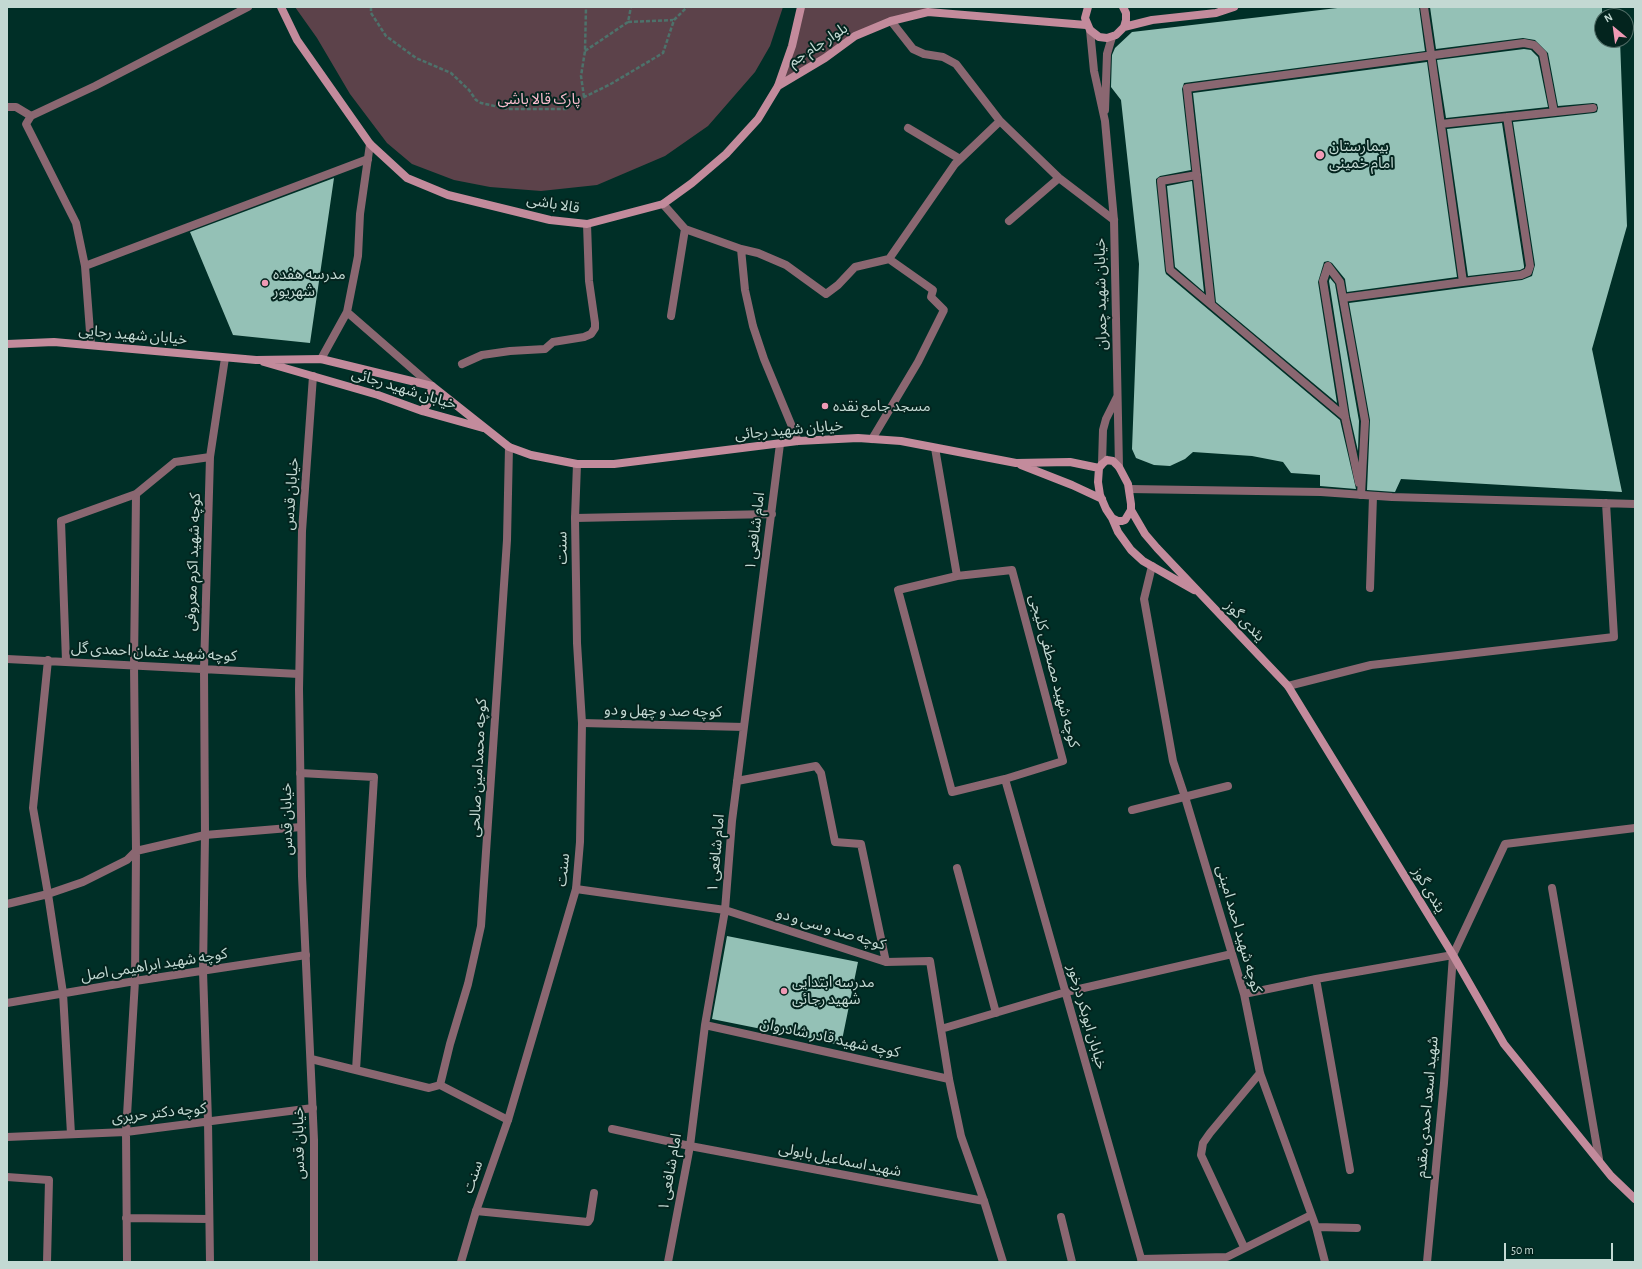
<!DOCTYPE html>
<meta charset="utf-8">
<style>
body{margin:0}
#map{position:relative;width:1642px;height:1269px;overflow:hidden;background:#002f27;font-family:"Alegreya Sans",sans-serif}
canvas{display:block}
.frame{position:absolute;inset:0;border:8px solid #c3d9d3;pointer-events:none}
.north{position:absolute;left:1594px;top:8px;width:40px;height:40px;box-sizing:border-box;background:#03241e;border:1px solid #506c66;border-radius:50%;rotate:331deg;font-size:11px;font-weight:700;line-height:16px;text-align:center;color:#c3d9d3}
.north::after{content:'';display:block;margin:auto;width:14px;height:18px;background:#f09ab5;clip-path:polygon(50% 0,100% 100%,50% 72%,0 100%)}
.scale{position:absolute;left:1504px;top:1243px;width:109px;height:18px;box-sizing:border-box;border:2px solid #c3d9d3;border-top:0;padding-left:5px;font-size:12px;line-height:14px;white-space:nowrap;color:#c3d9d3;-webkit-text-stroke:3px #03241e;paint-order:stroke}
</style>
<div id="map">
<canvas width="1642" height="1269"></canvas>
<div class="frame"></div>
<div class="north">N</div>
<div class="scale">50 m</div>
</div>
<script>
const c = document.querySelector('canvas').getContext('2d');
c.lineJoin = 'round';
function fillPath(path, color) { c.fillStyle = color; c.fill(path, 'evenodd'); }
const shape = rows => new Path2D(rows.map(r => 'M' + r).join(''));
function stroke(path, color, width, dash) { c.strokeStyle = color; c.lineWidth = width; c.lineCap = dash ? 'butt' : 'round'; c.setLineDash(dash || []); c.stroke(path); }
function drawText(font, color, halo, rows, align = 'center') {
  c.font = font + ' "Alegreya Sans","Noto Sans Arabic",sans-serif'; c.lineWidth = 4; c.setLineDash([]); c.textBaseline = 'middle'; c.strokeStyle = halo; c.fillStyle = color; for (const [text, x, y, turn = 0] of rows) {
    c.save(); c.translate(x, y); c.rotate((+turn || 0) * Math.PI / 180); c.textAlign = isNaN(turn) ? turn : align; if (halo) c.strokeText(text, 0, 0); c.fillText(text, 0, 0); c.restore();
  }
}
fillPath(shape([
 [295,7,783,7,770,46,755,72,708,126,665,156,597,185,541,191,490,187,454,180,412,164,387,143,350,94,317,38],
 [801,7,927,7,928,12,855,36,778,86]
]), '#5c424a');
fillPath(shape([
 [1346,7,1419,7,1425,51,1184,83,1182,89,1191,170,1160,176,1156,179,1156,182,1165,271,1166,274,1340,420,1356,489,1320,486,1320,475,1291,473,1283,462,1252,456,1193,452,1185,459,1170,466,1154,465,1136,458,1132,449,1139,264,1121,100,1111,87,1112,55,1115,48,1132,32],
 [1430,7,1602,7,1602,40,1620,40,1627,226,1592,349,1622,492,1401,479,1395,492,1367,490,1370,420,1349,303,1522,280,1532,276,1535,265,1513,122,1594,113,1597,112,1598,108,1597,104,1593,103,1558,106,1548,53,1535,40,1523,38,1436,49],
 [1524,49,1531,50,1538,57,1548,107,1446,118,1437,60],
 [1427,62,1457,277,1347,292,1345,279,1332,263,1328,261,1324,262,1318,282,1337,403,1216,302,1193,93],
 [1502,123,1524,266,1524,268,1520,270,1468,276,1447,129],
 [334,178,310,343,233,335,190,232],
 [1192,181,1204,292,1175,267,1167,186],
 [1330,278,1335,284,1359,421,1358,451,1350,416,1329,281],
 [727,936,858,962,841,1045,712,1019]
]), '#94c1b6');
stroke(shape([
 [371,7,371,13,386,36,416,58,451,73,469,90,476,100,481,103,508,109,566,109,584,97,609,85,663,53,674,20,687,7],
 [628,22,673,20],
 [585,51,628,22,631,7],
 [584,97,581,76,585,51,586,7]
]), '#4d726b', 2.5, [4, 2]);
stroke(shape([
 [1441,124,1593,108],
 [1197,175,1161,181,1170,270,1345,417],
 [1328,266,1340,282,1365,421,1361,495],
 [1328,266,1323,281,1345,417,1359,483],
 [1463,282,1521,275,1528,272,1530,266,1507,117],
 [1343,298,1463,282,1431,54],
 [1211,303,1187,88,1524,43,1534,45,1543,54,1554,112]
]), '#8a6771', 8);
stroke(shape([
 [1424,7,1431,54],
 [891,21,913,49,924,54,943,57,956,64,1000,121,1059,178,1114,220],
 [7,107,16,107,31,116],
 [908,128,960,159],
 [663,204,685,229,741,249,758,253,786,265,826,294,838,285,855,267,889,259,955,164,1000,121],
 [1009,221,1059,178],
 [741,249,745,290,753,326,764,359,798,441],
 [85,266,368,159],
 [671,316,685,229],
 [91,345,85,266,76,223,26,124,31,116,95,86,248,7],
 [462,364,482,355,510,351,545,349,553,342,584,337,591,334,595,328,595,323,589,281,587,224],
 [872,439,918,362,944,310,931,297,933,290,889,259],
 [935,448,957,576,1012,570,1063,761,1005,779,952,792,898,590,957,576],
 [1129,489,1321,492,1392,497,1635,504],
 [575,518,772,514],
 [1152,566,1144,599,1173,761,1185,797,1244,994,1260,1073,1316,1227,1325,1262],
 [1370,588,1373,496],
 [7,659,299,674],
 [48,660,33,808,48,894,63,993,71,1134],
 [66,661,61,521,136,494,175,462,210,457],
 [1288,686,1371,665,1614,637,1606,503],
 [582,723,744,727],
 [300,773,374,777,356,1070],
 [1005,779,1142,1262],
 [737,781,816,766,821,773,835,842,861,844,886,962],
 [1132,810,1228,786],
 [957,868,996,1013],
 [1552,888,1599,1159],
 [576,889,725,910,886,962,930,961,949,1079,961,1136,984,1201,1003,1262],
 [7,904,48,894,83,882,127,860,136,851,205,835,301,827],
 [1316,979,1350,1170],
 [1244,994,1316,979,1453,955],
 [7,1003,135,981,306,955],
 [705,1025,949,1079],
 [941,1029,1066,992,1232,954],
 [311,1059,429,1088,440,1085,508,1120],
 [440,1085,450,1044,468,984,481,926,507,540,509,447],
 [612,1129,690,1146,984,1201],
 [7,1137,126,1132,313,1108],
 [7,1177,49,1180,47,1262],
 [476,1211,588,1222,590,1219,594,1193],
 [1061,1217,1072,1262],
 [126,1218,209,1219],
 [1316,1227,1357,1228],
 [1244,1247,1201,1155,1203,1143,1210,1133,1260,1073],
 [1141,1259,1227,1257,1311,1215],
 [127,1262,126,1132,135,981,136,851,134,665,136,494],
 [210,1262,208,1121,203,971,205,835,204,669,210,457,225,358],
 [668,1262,690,1146,705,1025,725,910,732,821,780,444],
 [1427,1262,1444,1083,1453,955,1505,844,1635,828]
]), '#8a6771', 8);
stroke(shape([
 [1090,30,1094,71,1105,121,1114,220,1119,467],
 [1105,110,1107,54,1112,37],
 [347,312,432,386],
 [321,359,347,312,358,256,360,214,370,144],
 [313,376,302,531,299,689,302,876,314,1140,314,1262],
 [1102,464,1103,430,1106,419,1117,397],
 [461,1262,476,1211,508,1120,576,889,580,842,582,723,577,643,575,518,577,464]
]), '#8a6771', 8);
stroke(shape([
 [281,7,297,40,370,144,407,178,448,195,550,220,587,224,663,204,692,183,726,154,758,119,778,86,792,46,801,7],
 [1088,7,1085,18,1090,30,1099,37,1107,38,1116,35,1124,27,1126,20,1126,13,1123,7],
 [1124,27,1152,20,1216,13,1234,7],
 [778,86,825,58,855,36,891,21,928,12,1086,25],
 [7,344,54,342,256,360,321,359,432,386,509,447,531,455,577,464,614,464,798,441,858,438,901,441,1016,463,1070,462,1099,468],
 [264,362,378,395,422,411,483,428],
 [422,411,430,401,432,386],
 [1107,460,1113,461,1119,467,1128,484,1131,504,1131,510,1125,520,1122,521,1118,521,1112,518,1106,509,1100,495,1098,482,1099,468,1102,464,1107,460],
 [1021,465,1072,485,1102,499],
 [1131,510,1145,534,1157,548,1288,686,1453,955,1504,1044,1611,1176,1635,1199],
 [1112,518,1118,532,1131,550,1143,561,1194,590]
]), '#c38b9c', 8);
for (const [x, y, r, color] of [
 [1320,155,5,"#f09ab5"],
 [265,283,4,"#f09ab5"],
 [825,406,4,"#f09ab5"],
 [784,991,4,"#f09ab5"]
]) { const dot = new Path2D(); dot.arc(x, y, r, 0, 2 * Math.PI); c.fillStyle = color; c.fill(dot); stroke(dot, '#03241e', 1.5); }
drawText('15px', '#c3d9d3', '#03241e', [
 ["بلوار جام جم",818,45,-33],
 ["قالا باشی",553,204,10],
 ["خیابان شهید چمران",1101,294,-91],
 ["خیابان شهید رجایی",133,335,5],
 ["خیابان شهید رجائی",404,389,17],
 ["خیابان شهید رجائی",789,430,-5],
 ["خیابان قدس",291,494,-86],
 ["امام شافعی ۱",755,531,-83],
 ["سنت",562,548,-91],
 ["کوچه شهید اکرم معروفی",193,562,-88],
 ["یئدی گوز",1245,621,46],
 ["کوچه شهید عثمان احمدی گل",154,652,3],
 ["کوچه شهید مصطفی کلیجی",1054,671,75],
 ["کوچه صد و چهل و دو",663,711,1],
 ["کوچه محمدامین صالحی",478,768,-87],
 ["خیابان قدس",287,819,-91],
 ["امام شافعی ۱",716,853,-85],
 ["سنت",563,870,-84],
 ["یئدی گوز",1429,890,59],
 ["کوچه صد و سی و دو",831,929,17],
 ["کوچه شهید احمد امینی",1239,929,74],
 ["کوچه شهید ابراهیمی اصل",154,965,-9],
 ["خیابان ابوبکر درخور",1087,1017,74],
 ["کوچه شهید قادر شادروان",830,1038,12],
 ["شهید اسعد احمدی مقدم",1427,1107,-85],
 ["کوچه دکتر حریری",159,1113,-6],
 ["خیابان قدس",299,1143,-91],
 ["شهید اسماعیل بابولی",840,1160,11],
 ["امام شافعی ۱",670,1172,-80],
 ["سنت",473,1177,-71]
]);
drawText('15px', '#fabcce', '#03241e', [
 ["پارک قالا باشی",539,99]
]);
drawText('15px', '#c3d9d3', '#03241e', [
 ["بیمارستان",1329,146],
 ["امام خمینی",1329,163],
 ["مدرسه هفده",273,274],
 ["شهریور",273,291],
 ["مسجد جامع نقده",833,406],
 ["مدرسه ابتدایی",792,982],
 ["شهید رجائی",792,999]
], 'left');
</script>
